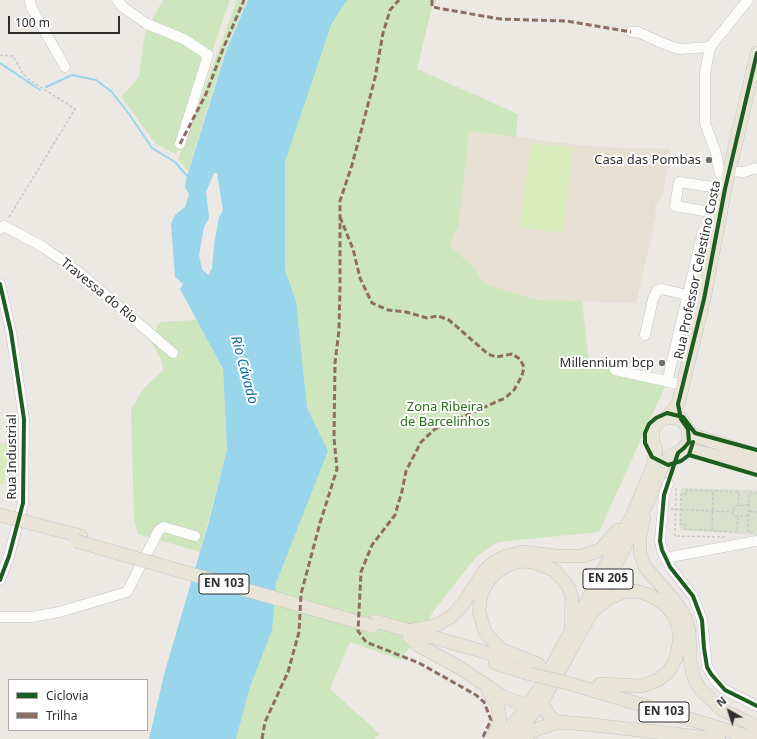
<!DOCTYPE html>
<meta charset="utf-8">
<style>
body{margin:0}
#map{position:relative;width:757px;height:739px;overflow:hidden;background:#ece8e4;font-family:"Noto Sans",sans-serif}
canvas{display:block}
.legend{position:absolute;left:8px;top:679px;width:140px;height:52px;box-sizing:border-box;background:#fff;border:1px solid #ababab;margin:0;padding:5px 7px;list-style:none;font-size:12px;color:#2e2e2e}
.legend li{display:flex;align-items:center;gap:8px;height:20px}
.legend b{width:20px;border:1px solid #ababab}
.north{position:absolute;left:709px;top:691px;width:40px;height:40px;-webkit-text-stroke:3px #fff;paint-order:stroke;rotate:321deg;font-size:11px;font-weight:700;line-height:16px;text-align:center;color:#2e2e2e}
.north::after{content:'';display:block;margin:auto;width:14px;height:18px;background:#2e2e2e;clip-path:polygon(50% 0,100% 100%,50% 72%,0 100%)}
.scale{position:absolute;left:8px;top:16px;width:112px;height:18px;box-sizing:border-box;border:2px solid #2e2e2e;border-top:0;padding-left:5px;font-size:12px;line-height:14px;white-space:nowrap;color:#2e2e2e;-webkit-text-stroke:3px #fff;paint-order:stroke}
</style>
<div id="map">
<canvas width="757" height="739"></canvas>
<ul class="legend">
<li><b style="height:5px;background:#1b5e20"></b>Ciclovia</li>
<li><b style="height:5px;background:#8d6e63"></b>Trilha</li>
</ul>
<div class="north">N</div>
<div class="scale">100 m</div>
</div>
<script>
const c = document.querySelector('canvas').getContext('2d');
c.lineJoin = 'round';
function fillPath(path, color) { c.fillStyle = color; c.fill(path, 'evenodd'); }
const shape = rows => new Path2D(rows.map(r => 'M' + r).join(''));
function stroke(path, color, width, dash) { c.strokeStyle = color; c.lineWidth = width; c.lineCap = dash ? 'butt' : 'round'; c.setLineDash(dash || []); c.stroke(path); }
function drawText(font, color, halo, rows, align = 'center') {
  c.font = font + ' "Noto Sans",sans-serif'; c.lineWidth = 4; c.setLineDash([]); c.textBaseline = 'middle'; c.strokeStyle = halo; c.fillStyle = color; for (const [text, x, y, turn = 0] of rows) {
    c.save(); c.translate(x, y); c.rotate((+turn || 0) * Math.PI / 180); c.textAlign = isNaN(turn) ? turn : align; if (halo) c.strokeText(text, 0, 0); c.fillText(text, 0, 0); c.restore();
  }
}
fillPath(shape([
 [469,131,596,147,671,149,662,197,655,205,656,217,636,303,537,300,489,287,484,284,474,268,449,245,459,225]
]), '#e6e0d3');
fillPath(shape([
 [163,0,230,0,176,154,156,144,121,97,139,77,145,33],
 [237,0,247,0,226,48,188,171,178,160],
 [336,0,437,0,432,7,417,69,518,114,516,137,469,131,459,225,449,245,474,268,484,284,537,300,582,301,589,362,667,382,599,532,498,542,476,557,435,609,401,660,350,642,330,689,380,734,374,739,236,739,285,270,285,162,317,22],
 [197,320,223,369,227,449,200,552,138,534,134,518,131,409,144,388,163,370,162,362,151,342,159,322]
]), '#cee6be');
fillPath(shape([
 [681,488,757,490,757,535,680,530]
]), '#d8e0cc');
fillPath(shape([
 [531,143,573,148,562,233,520,227],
 [0,443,9,444,4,484,0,483]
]), '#d9eabb');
fillPath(shape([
 [248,0,347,0,331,25,285,162,285,270,296,301,307,408,328,451,276,583,272,630,249,690,236,739,149,739,165,671,208,525,227,449,223,369,180,289,183,284,175,277,171,224,175,215,185,207,189,194,185,187,187,176,227,48],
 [214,173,217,173,223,210,219,217,214,244,212,269,208,275,202,269,199,255,204,227,209,218,206,192]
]), '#99d6ec');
stroke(shape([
 [0,63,40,90],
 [46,87,72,75,96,80,111,91,129,114,152,148,175,162,188,177]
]), '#99d6ec', 2);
const minor = shape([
 [30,0,31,7,65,67],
 [117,0,123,7,147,24,184,39,208,55,180,144],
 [631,32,638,32,662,43,679,49,711,47],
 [730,171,744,172,757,168],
 [727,180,720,174,716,153,705,123,705,73,710,47,748,0],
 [722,214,675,206,679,182,725,189],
 [0,229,4,226,43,247,80,273,173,353],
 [0,284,11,332,24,419,23,503,9,556,0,580],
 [645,335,653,299,657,291,662,289,704,299],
 [615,370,683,385],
 [667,382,703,231,718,234],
 [668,483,664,495,660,541,662,550,670,567,693,596,702,620,707,667,716,681,725,690,757,706],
 [665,558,757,541],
 [0,617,32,617,59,612,127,592,159,530,164,527,195,536]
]);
const major = shape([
 [667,417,678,404,704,299,725,189,757,53],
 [689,434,757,455],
 [684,448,757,467],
 [0,515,12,518],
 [644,518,640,536,640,553,645,567,675,601,683,614,689,630,690,661,694,678,700,689,721,709,757,727],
 [26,522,81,536],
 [594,610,609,598,624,592,637,591,651,596,663,603,673,614,678,625,680,639,676,658,669,671,658,680,642,686,600,684],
 [375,621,510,659],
 [408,631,437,625,452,616,463,604,485,570,494,562,506,556,523,552,556,556,582,556,600,550,618,530],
 [409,637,418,645,462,669,503,697,523,704,536,703],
 [495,663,530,674],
 [540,668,538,664,502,650,485,632,479,611,481,595,488,581,498,571,510,564,522,561,533,562,554,570,568,586,572,598,571,626],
 [571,684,757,739],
 [488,690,497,704,500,719,496,732,490,739],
 [542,694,542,702,545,709,551,718,558,722],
 [498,739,518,719,541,687,633,514,653,466,656,450,652,439,654,427,658,422,667,417,681,419,688,429,689,442,681,451,670,456,661,468,648,501,591,613,542,702,512,739],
 [520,739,537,729,558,722,584,724,719,739]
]);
stroke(minor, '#c5c4c5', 11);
stroke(major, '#c6c5c4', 14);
stroke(shape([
 [0,55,13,56,23,74,31,81,75,109,8,219],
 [671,476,674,468],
 [676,488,675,536,726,537],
 [671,509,732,512],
 [749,511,757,512],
 [748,516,735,516,732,512,735,506,749,505],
 [738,517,737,532,685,529,685,524,680,524,681,494,687,494,687,490,739,492,738,506],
 [712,530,713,491],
 [753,532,748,532,749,493,757,493]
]), '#c9c9c8', 1.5, [3, 2]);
stroke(minor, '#fcfcfb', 10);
stroke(major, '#e8e4d6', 13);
const majorBridge = shape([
 [12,518,26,522],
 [76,541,372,626],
 [530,674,571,684]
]);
stroke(majorBridge, '#c6c5c4', 14, []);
stroke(majorBridge, '#e8e4d6', 13);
stroke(shape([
 [432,0,432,7,500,19,566,21,631,32],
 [180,144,206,94,223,49,244,0],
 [340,217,353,249,360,278,372,303,388,310,406,312,427,318,438,316,449,320,488,354,496,357,512,354,520,359,524,367,522,376,514,390,505,398,435,429,421,442,406,471,402,491,395,515,372,545,361,572,358,631,366,642,419,663,476,695,484,702,491,720,482,739],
 [262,739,265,722,288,672,299,632,301,594,320,523,337,469,334,438,335,363,339,330,340,286,340,201,352,165,375,78,383,33,390,10,399,0]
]), '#8d6e63', 3, [6, 3]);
stroke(shape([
 [757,53,725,189,704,299,678,404,681,419,688,429,689,442,684,448,678,453,664,495,660,541,662,550,670,567,693,596,702,620,704,648,707,667,711,674,725,690,757,706],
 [0,284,11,332,24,419,23,503,9,556,0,580],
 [693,442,689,455,681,461,668,465,652,457,645,443,645,433,649,424,656,418,667,413,683,417,695,433,757,450],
 [689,455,757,475]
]), '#1b5e20', 4);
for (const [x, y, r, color] of [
 [709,160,4,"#706f6e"],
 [662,363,4,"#706f6e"]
]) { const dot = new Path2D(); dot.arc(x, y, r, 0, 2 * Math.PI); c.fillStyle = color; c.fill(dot); stroke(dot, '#fff', 1.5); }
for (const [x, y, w] of [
 [608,579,50],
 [224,584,50],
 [664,712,50]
]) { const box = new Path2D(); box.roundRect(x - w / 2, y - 10, w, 20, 3); c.fillStyle = '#fff'; c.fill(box); stroke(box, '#2e2e2e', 1); }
drawText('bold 12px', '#2e2e2e', null, [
 ["EN 205",608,579],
 ["EN 103",224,584],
 ["EN 103",664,712]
]);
drawText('13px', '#2e2e2e', '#fff', [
 ["Casa das Pombas",701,160],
 ["Millennium bcp",654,363]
], 'right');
drawText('13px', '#2e2e2e', '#fff', [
 ["Rua Professor Celestino Costa",698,270,-78],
 ["Travessa do Rio",99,291,39],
 ["Rua Industrial",12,457,-90]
]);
drawText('13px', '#2c6e1b', '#fff', [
 ["Zona Ribeira",445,407],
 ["de Barcelinhos",445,422]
]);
drawText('italic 14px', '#0d6fa3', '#fff', [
 ["Rio Cávado",244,370,75]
]);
</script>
